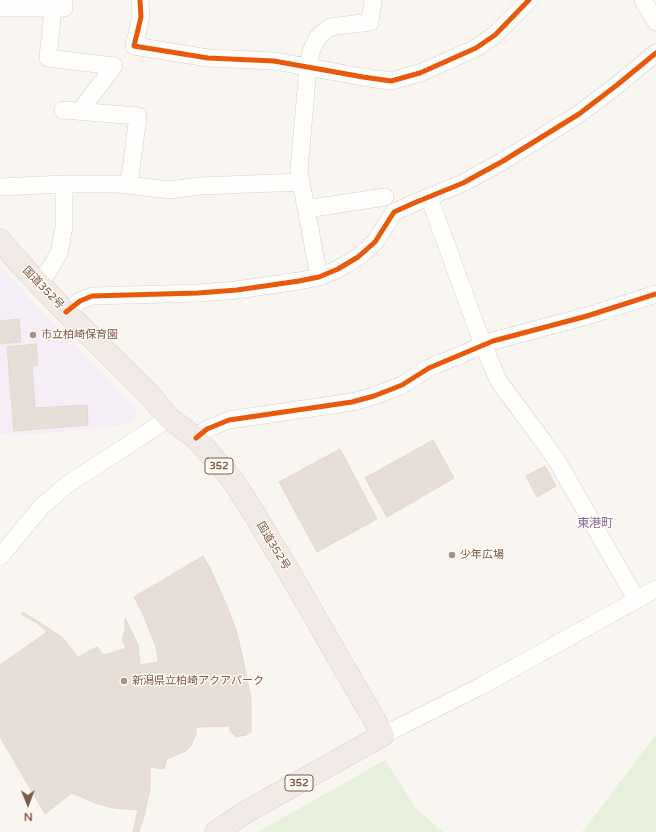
<!DOCTYPE html>
<meta charset="utf-8">
<style>
body{margin:0}
#map{position:relative;width:656px;height:832px;overflow:hidden;background:#f9f5f0;font-family:"Varela Round",sans-serif}
canvas{display:block}
.north{position:absolute;left:8px;top:784px;width:40px;height:40px;-webkit-text-stroke:3px #fffaf3;paint-order:stroke;rotate:179deg;font-size:11px;font-weight:700;line-height:16px;text-align:center;color:#7a5c4d}
.north::after{content:'';display:block;margin:auto;width:14px;height:18px;background:#7a5c4d;clip-path:polygon(50% 0,100% 100%,50% 72%,0 100%)}
</style>
<div id="map">
<canvas width="656" height="832"></canvas>
<div class="north">N</div>
</div>
<script>
const c = document.querySelector('canvas').getContext('2d');
c.lineJoin = 'round';
function fillPath(path, color) { c.fillStyle = color; c.fill(path, 'evenodd'); }
const shape = rows => new Path2D(rows.map(r => 'M' + r).join(''));
function stroke(path, color, width, dash) { c.strokeStyle = color; c.lineWidth = width; c.lineCap = dash ? 'butt' : 'round'; c.setLineDash(dash || []); c.stroke(path); }
function drawText(font, color, halo, rows, align = 'center') {
  c.font = font + ' "Varela Round","Noto Sans JP",sans-serif'; c.lineWidth = 3; c.setLineDash([]); c.textBaseline = 'middle'; c.strokeStyle = halo; c.fillStyle = color; for (const [text, x, y, turn = 0] of rows) {
    c.save(); c.translate(x, y); c.rotate((+turn || 0) * Math.PI / 180); c.textAlign = isNaN(turn) ? turn : align; if (halo) c.strokeText(text, 0, 0); c.fillText(text, 0, 0); c.restore();
  }
}
fillPath(shape([
 [0,266,40,309,135,407,137,412,137,416,130,424,94,429,12,436,0,433]
]), '#f6eef6');
fillPath(shape([
 [656,734,656,832,582,832,586,827],
 [385,760,416,809,444,832,258,832]
]), '#e7f0db');
const building = shape([
 [19,319,21,342,0,344,0,321,19,319],
 [36,344,38,365,32,367,35,408,87,405,88,425,14,431,7,347,36,344],
 [433,440,454,478,387,517,365,478,433,440],
 [340,449,377,519,317,552,279,482,340,449],
 [545,466,556,486,537,497,526,476,545,466],
 [203,556,210,568,227,606,237,633,244,664,251,698,251,732,246,735,236,737,230,731,230,726,196,727,196,734,193,741,191,746,186,751,167,759,164,769,150,767,150,789,144,816,139,832,133,832,138,810,113,808,95,803,72,793,45,814,0,737,0,665,47,632,37,623,21,614,23,612,62,637,78,657,97,647,104,655,126,648,122,639,125,630,125,618,138,645,140,665,158,662,158,658,156,647,142,612,134,597,203,556]
]);
fillPath(building, '#e6ded7');
stroke(building, '#e2d8d2', 1);
const minor = shape([
 [140,0,141,17,134,46,208,58,274,61,363,77,391,81,420,73,476,48,495,35,529,0],
 [643,0,656,22],
 [0,8,64,8,64,0],
 [53,8,48,58,114,66,80,111],
 [63,110,138,116,129,185],
 [0,187,64,184,118,184,170,190,200,186,301,182],
 [429,197,483,345,499,382,520,410,556,459,636,599],
 [306,209,385,197],
 [319,277,299,171,308,66,311,51,318,37,330,27,370,22,373,0],
 [39,284,49,270,59,253,64,227,64,184],
 [66,312,80,301,92,296,198,293,237,290,299,281,319,277,338,269,358,257,375,242,394,212,414,203,463,183,503,161,579,114,617,85,656,53],
 [196,438,207,429,229,420,352,402,374,396,402,385,429,368,493,341,587,316,656,294],
 [0,557,41,507,68,484,142,436,169,418],
 [383,735,483,685,656,589]
]);
const highway = shape([
 [0,240,14,257,66,312,149,394,169,418,196,438,232,479,250,507,288,570,383,735,244,813,216,832]
]);
stroke(minor, '#d7d1cb', 18);
stroke(highway, '#dad1cc', 23);
stroke(minor, '#fefefd', 17);
stroke(highway, '#f2eae7', 22);
stroke(shape([
 [140,0,141,17,134,46,208,58,274,61,363,77,391,81,420,73,476,48,495,35,529,0],
 [66,312,80,301,92,296,198,293,237,290,299,281,319,277,338,269,358,257,375,242,394,212,414,203,463,183,503,161,579,114,617,85,656,53],
 [196,438,207,429,229,420,352,402,374,396,402,385,429,368,493,341,587,316,656,294]
]), '#e8590c', 5);
for (const [x, y, r, color] of [
 [33,335,4,"#a69286"],
 [452,555,4,"#a69286"],
 [124,681,4,"#a69286"]
]) { const dot = new Path2D(); dot.arc(x, y, r, 0, 2 * Math.PI); c.fillStyle = color; c.fill(dot); stroke(dot, '#fffaf3', 1.5); }
for (const [x, y, w] of [
 [219,466,28],
 [299,783,28]
]) { const box = new Path2D(); box.roundRect(x - w / 2, y - 8, w, 16, 3); c.fillStyle = '#fffaf3'; c.fill(box); stroke(box, '#7a5c4d', 1); }
drawText('bold 10px', '#7a5c4d', null, [
 ["352",219,466],
 ["352",299,783]
]);
drawText('11px', '#7a5c4d', '#fffaf3', [
 ["国道352号",43,288,46],
 ["国道352号",273,546,59]
]);
drawText('11px', '#7a5c4d', '#fffaf3', [
 ["市立柏崎保育園",41,335],
 ["少年広場",460,555],
 ["新潟県立柏崎アクアパーク",132,681]
], 'left');
drawText('12px', '#846695', '#fffaf3', [
 ["東港町",595,524]
]);
</script>
